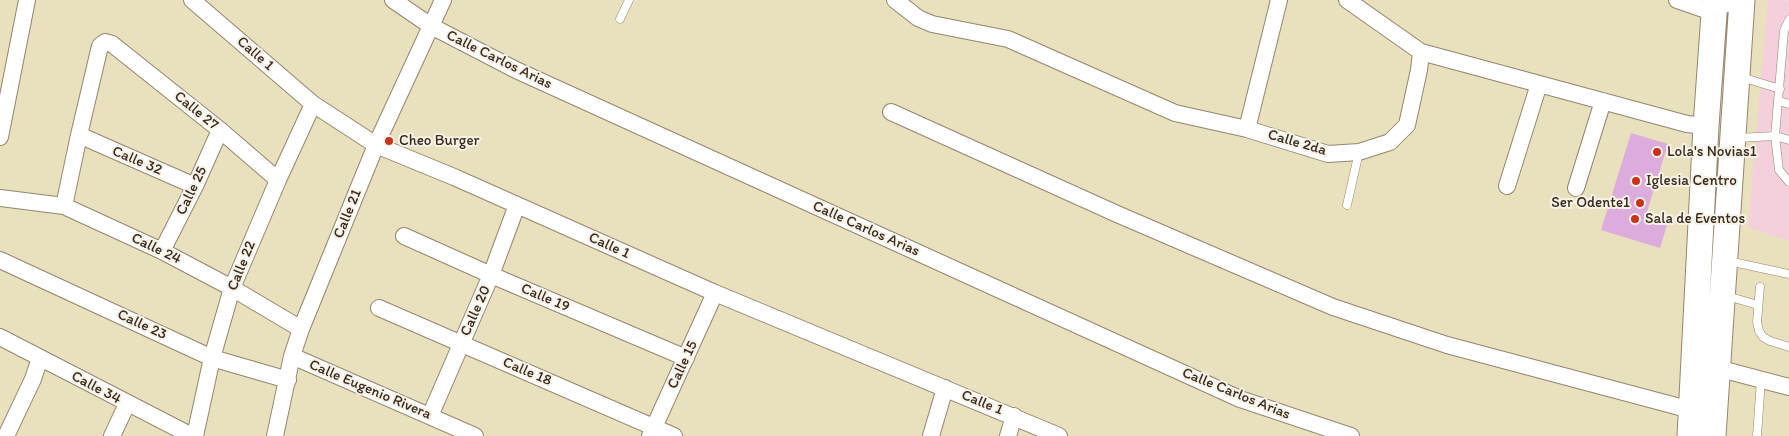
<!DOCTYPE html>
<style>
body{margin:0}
canvas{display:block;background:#e9e1be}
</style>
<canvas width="1789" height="436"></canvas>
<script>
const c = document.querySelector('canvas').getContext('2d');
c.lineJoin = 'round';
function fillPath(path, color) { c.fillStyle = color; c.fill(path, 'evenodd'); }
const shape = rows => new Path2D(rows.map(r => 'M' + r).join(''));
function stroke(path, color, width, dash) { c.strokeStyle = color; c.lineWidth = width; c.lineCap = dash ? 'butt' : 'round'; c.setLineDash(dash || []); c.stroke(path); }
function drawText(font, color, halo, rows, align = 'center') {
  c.font = font + ' Itim,sans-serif'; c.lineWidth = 4; c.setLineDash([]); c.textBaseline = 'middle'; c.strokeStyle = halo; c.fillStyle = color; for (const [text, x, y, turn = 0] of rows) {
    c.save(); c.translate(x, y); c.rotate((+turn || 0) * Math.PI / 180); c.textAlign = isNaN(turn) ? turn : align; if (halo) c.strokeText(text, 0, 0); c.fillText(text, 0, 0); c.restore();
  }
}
fillPath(shape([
 [1768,0,1783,0,1789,2,1789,241,1748,227]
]), '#f4cfdc');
fillPath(shape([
 [1631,133,1668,144,1645,218,1667,225,1660,248,1601,230]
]), '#dcacdc');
const service = shape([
 [620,19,629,0],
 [1789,20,1784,31,1775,136,1779,170,1789,182],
 [1741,77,1780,89],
 [1779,101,1789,104],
 [1737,138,1775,136,1789,140],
 [1347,205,1359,152],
 [1728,261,1789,274],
 [1760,287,1757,322,1759,331,1763,337,1770,341,1789,347],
 [1727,296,1758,305],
 [1757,436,1761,380]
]);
const minor = shape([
 [192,0,313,104,376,145,454,177,715,293,1059,436],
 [393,0,431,26,516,70,1240,399,1351,436],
 [895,0,918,18,932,24,1008,39,1175,113,1247,129,1328,154,1359,152,1390,142,1407,125,1419,70,1421,52],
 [1347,0,1421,52,1687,124,1706,126],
 [1677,0,1703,9,1715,8,1738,0],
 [891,112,1117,214,1333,307,1447,345,1691,410],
 [1247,129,1279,0],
 [79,135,195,186],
 [0,137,27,0],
 [1507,186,1539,84],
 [1576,188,1603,101],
 [0,198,64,206,162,251,232,288,301,329],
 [64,206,79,135,100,46,105,42,112,44,220,130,278,180],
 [404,236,491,275,686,358],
 [162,251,195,186,220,130],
 [0,260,212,358,288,380],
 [379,308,674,436],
 [0,337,192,436],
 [292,356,475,436],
 [1717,368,1789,387],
 [430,416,491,275,517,205],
 [6,436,33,379,40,358],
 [112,436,127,404],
 [195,436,212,358,232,288,278,180,313,104],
 [275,436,292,356,301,329,376,145,443,0],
 [650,436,715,293],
 [931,436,945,388],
 [1008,436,1014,416]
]);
const primary = shape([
 [1690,436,1706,126,1715,0],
 [1713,436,1742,0]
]);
stroke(service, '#92866e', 9);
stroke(minor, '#92866e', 18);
stroke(primary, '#92866e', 27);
stroke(service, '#fff', 8);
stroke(minor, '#fff', 16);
stroke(primary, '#fff', 25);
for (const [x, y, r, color] of [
 [389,141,5,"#c8321e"],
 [1657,152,5,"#c8321e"],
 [1636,181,5,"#c8321e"],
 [1640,203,5,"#c8321e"],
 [1635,219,5,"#c8321e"]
]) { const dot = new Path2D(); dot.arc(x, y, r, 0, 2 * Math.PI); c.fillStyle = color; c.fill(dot); stroke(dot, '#f7f3e8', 2); }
drawText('15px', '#3b2a1e', '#f7f3e8', [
 ["Calle 1",255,54,41],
 ["Calle Carlos Arias",499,60,26],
 ["Calle 27",196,111,39],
 ["Calle 2da",1297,143,16],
 ["Calle 32",137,161,23],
 ["Calle 25",192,191,-64],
 ["Calle 21",348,214,-68],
 ["Calle Carlos Arias",866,229,24],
 ["Calle 1",609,246,24],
 ["Calle 24",156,249,26],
 ["Calle 22",242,266,-68],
 ["Calle 19",545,298,23],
 ["Calle 20",476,311,-66],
 ["Calle 23",142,325,25],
 ["Calle 15",683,365,-65],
 ["Calle 18",527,372,23],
 ["Calle 34",96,388,28],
 ["Calle Eugenio Rivera",370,390,23],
 ["Calle Carlos Arias",1236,394,22],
 ["Calle 1",982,403,22]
]);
drawText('15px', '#3b2a1e', '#f7f3e8', [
 ["Cheo Burger",399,141],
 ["Lola's Novias1",1667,152],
 ["Iglesia Centro",1646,181],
 ["Ser Odente1",1630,203,"right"],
 ["Sala de Eventos",1645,219]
], 'left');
</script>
